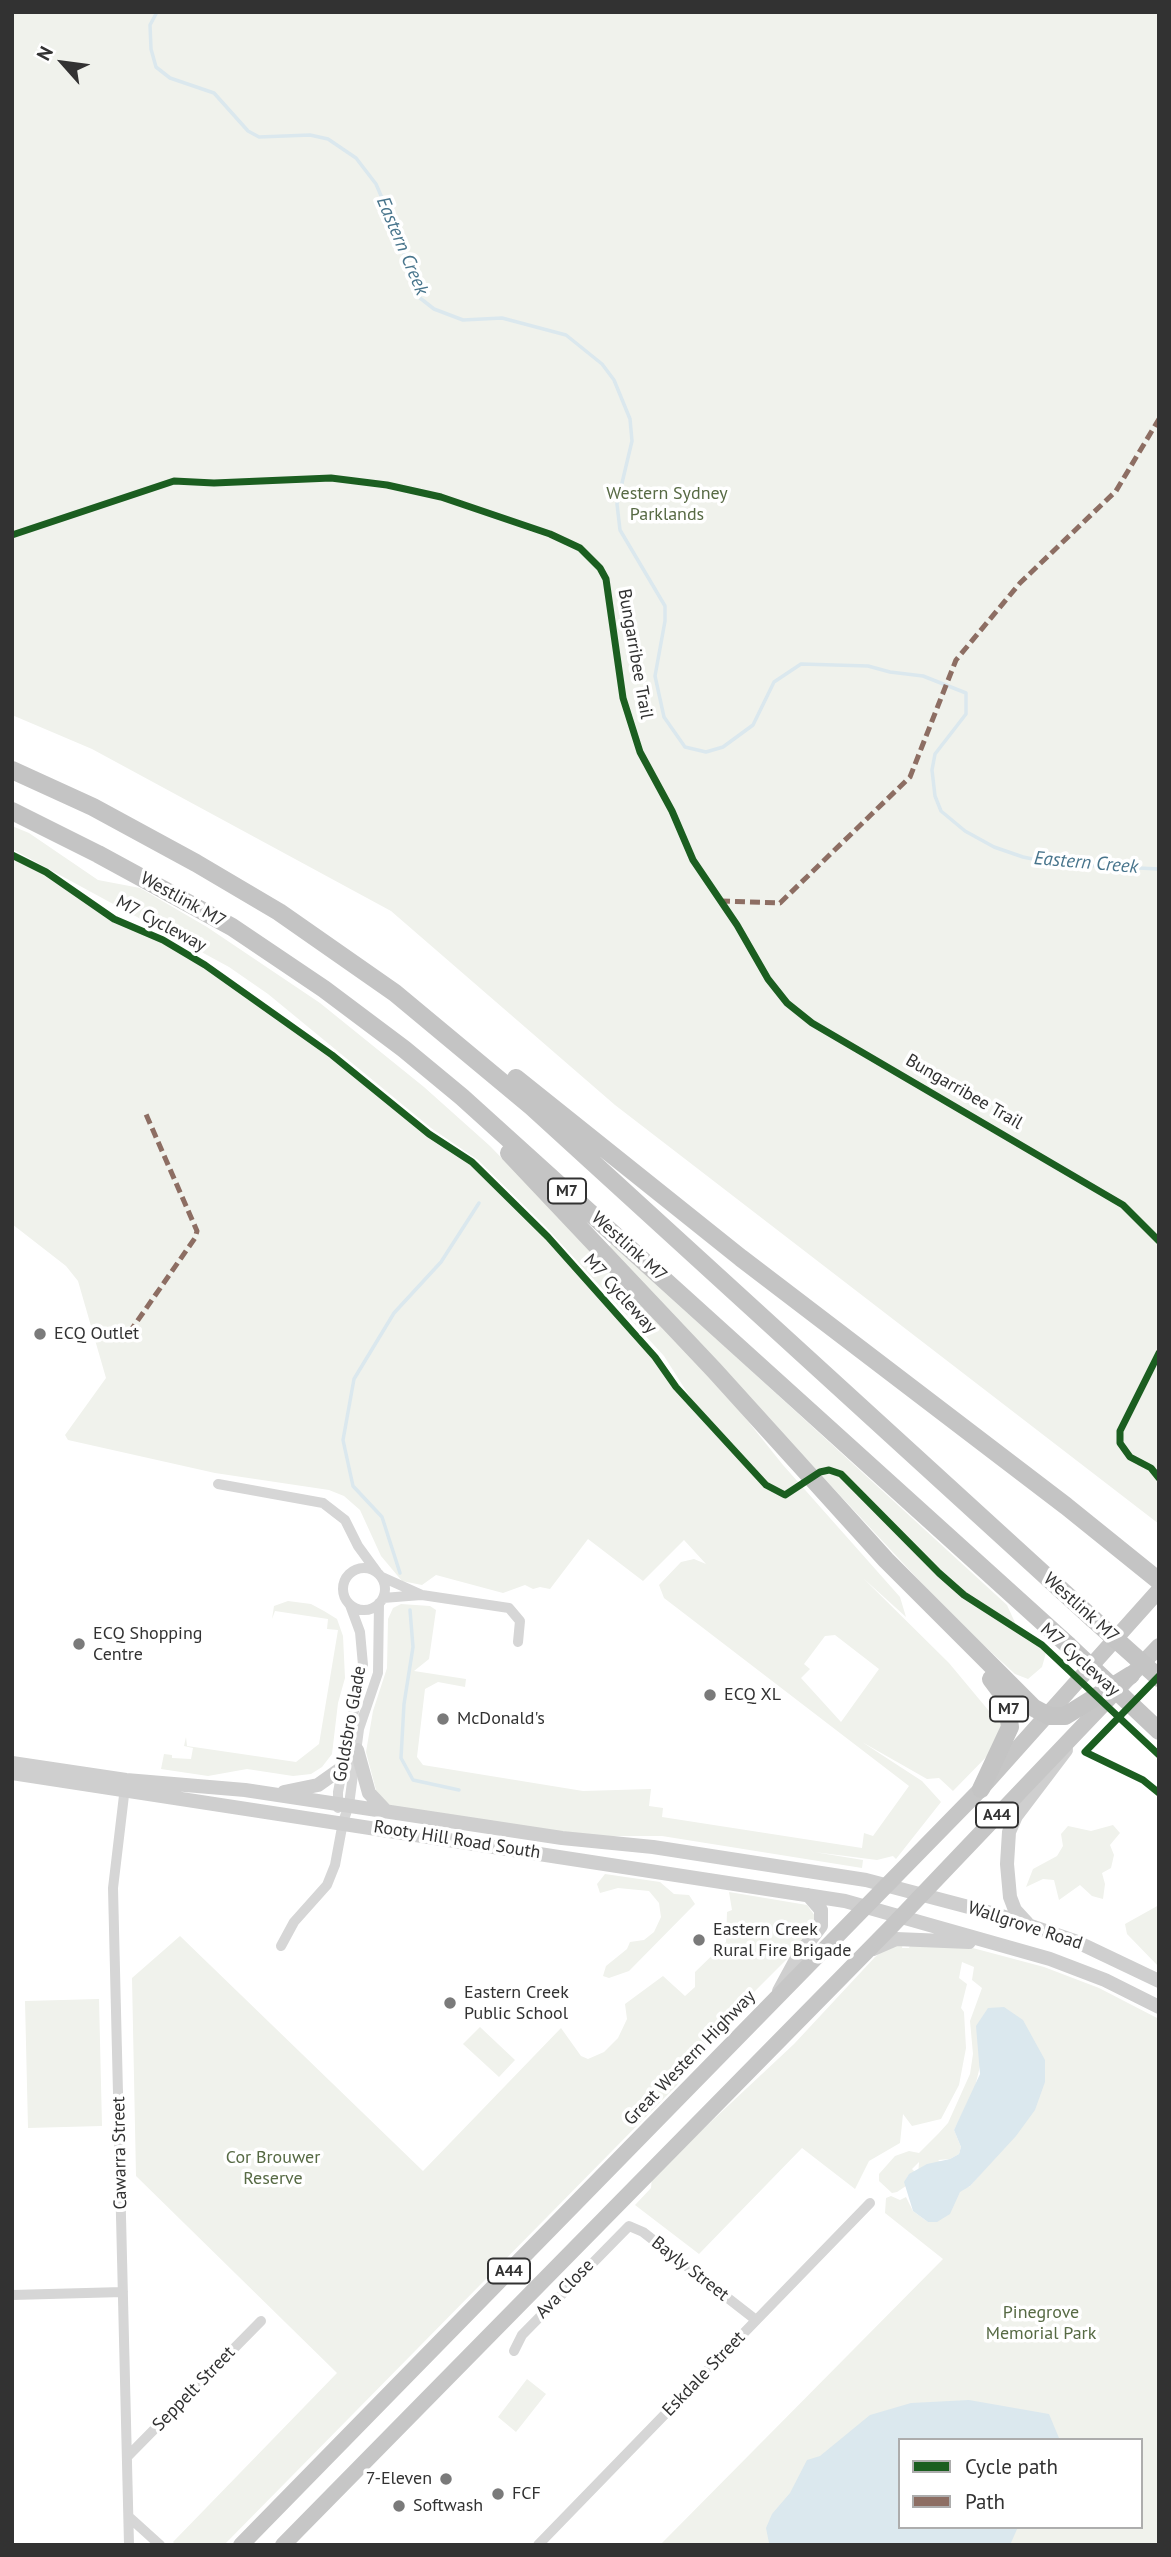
<!DOCTYPE html>
<style>
body{margin:0}
#map{position:relative;width:1171px;height:2557px;overflow:hidden;background:#fff;font-family:"PT Sans",sans-serif}
canvas{display:block}
.frame{position:absolute;inset:0;border:14px solid #323232;pointer-events:none}
.legend{position:absolute;left:898px;top:2438px;width:245px;height:91px;box-sizing:border-box;background:#fff;border:2px solid #adadad;margin:0;padding:9px 12px;list-style:none;font-size:21px;color:#323232}
.legend li{display:flex;align-items:center;gap:14px;height:35px}
.legend b{width:35px;border:2px solid #adadad}
.north{position:absolute;left:28px;top:28px;width:70px;height:70px;-webkit-text-stroke:5px #fff;paint-order:stroke;rotate:298deg;font-size:19px;font-weight:700;line-height:28px;text-align:center;color:#323232}
.north::after{content:'';display:block;margin:auto;width:24px;height:32px;background:#323232;clip-path:polygon(50% 0,100% 100%,50% 72%,0 100%)}
</style>
<div id="map">
<canvas width="1171" height="2557"></canvas>
<div class="frame"></div>
<ul class="legend">
<li><b style="height:9px;background:#1b5e20"></b>Cycle path</li>
<li><b style="height:9px;background:#8d6e63"></b>Path</li>
</ul>
<div class="north">N</div>
</div>
<script>
const c = document.querySelector('canvas').getContext('2d');
c.lineJoin = 'round';
function fillPath(path, color) { c.fillStyle = color; c.fill(path, 'evenodd'); }
const shape = rows => new Path2D(rows.map(r => 'M' + r).join(''));
function stroke(path, color, width, dash) { c.strokeStyle = color; c.lineWidth = width; c.lineCap = dash ? 'butt' : 'round'; c.setLineDash(dash || []); c.stroke(path); }
function drawText(font, color, halo, rows, align = 'center') {
  c.font = font + ' "PT Sans",sans-serif'; c.lineWidth = 7; c.setLineDash([]); c.textBaseline = 'middle'; c.strokeStyle = halo; c.fillStyle = color; for (const [text, x, y, turn = 0] of rows) {
    c.save(); c.translate(x, y); c.rotate((+turn || 0) * Math.PI / 180); c.textAlign = isNaN(turn) ? turn : align; if (halo) c.strokeText(text, 0, 0); c.fillText(text, 0, 0); c.restore();
  }
}
fillPath(shape([
 [12,12,1159,12,1159,1524,615,1105,391,911,92,749,12,715],
 [12,826,29,833,98,880,140,888,207,927,320,1003,424,1087,490,1146,616,1276,739,1410,783,1465,900,1597,906,1617,863,1578,949,1663,994,1717,1004,1717,995,1748,953,1791,939,1778,927,1779,862,1742,922,1781,941,1802,896,1859,893,1856,877,1860,814,1852,863,1860,862,1868,662,1836,580,1836,391,1806,373,1791,376,1790,366,1752,373,1711,387,1668,388,1619,393,1608,401,1604,430,1606,436,1610,429,1659,414,1671,466,1679,465,1687,438,1682,425,1689,417,1757,423,1765,583,1791,651,1789,649,1806,663,1808,662,1817,862,1848,864,1833,873,1836,909,1786,664,1598,659,1585,681,1562,694,1559,706,1564,684,1540,643,1581,588,1539,550,1589,540,1587,533,1589,525,1585,503,1593,436,1575,422,1585,402,1581,381,1556,360,1510,344,1496,329,1490,215,1473,68,1440,65,1435,106,1378,78,1281,66,1266,12,1224,12,855,46,872,114,918,179,949,240,989,332,1055,429,1134,491,1179,548,1237,699,1411,664,1356,545,1226,478,1160,431,1128,268,994,229,967,12,849],
 [835,1635,879,1669,841,1722,801,1678,810,1669,804,1664,825,1636],
 [612,1243,1007,1605,1017,1627,1047,1649,1042,1667,1028,1679,1015,1674,954,1618,609,1247],
 [288,1601,311,1604,324,1611,337,1619,343,1636,345,1678,338,1703,332,1754,322,1767,311,1774,293,1776,247,1769,208,1776,161,1769,164,1754,172,1755,172,1758,191,1759,193,1748,184,1746,186,1737,187,1746,296,1762,319,1744,338,1630,327,1629,328,1619,275,1611,272,1619,274,1606],
 [1113,1825,1120,1833,1110,1845,1114,1855,1111,1868,1102,1873,1105,1884,1103,1899,1092,1896,1080,1885,1059,1900,1054,1880,1043,1879,1026,1887,1033,1869,1057,1856,1063,1846,1061,1834,1068,1826,1091,1831],
 [605,1874,660,1882,674,1894,689,1895,695,1904,629,1971,609,1978,603,1976,606,1966,627,1949,630,1942,644,1940,654,1932,661,1917,659,1903,649,1891,618,1888,600,1893,597,1884],
 [729,1892,807,1905,815,1916,812,1926,814,1932,719,2027,677,2085,224,2545,176,2545,173,2542,337,2373,136,2176,132,1978,180,1936,423,2171,561,2028,581,2056,588,2059,604,2052,618,2038,627,2019,625,2004,663,1976,685,1996,695,1987,695,1972,726,1942,727,1912,732,1910],
 [1159,1905,1159,1967,1127,1934,1125,1924],
 [903,1943,902,1948,909,1948,911,1943,969,1947,1044,1967,1099,1988,1159,2019,1159,2545,660,2545,943,2259,885,2213,886,2198,891,2196,900,2200,906,2197,913,2211,928,2222,918,2175,919,2162,912,2169,915,2172,907,2177,906,2186,897,2192,892,2193,879,2181,879,2174,895,2156,909,2151,919,2153,938,2134,948,2123,970,2074,973,2054,970,2021,982,1988,972,1980,974,1967,962,1962,959,1978,967,1984,961,2008,964,2012,966,2048,959,2085,941,2119,912,2126,903,2114,900,2143,869,2161,855,2189,802,2148,699,2254,635,2205,651,2188,652,2177,794,2044,875,1957,889,1946],
 [981,2062,1003,2148,969,2187,938,2160,950,2159,959,2154,961,2147,954,2130,974,2091],
 [900,2440,1141,2440,1141,2527,900,2527],
 [99,1999,102,2126,28,2128,25,2001],
 [480,2027,515,2060,499,2077,463,2044],
 [527,2379,546,2394,516,2432,498,2417]
]), '#f0f2ec');
fillPath(shape([
 [1004,2007,1023,2020,1045,2060,1045,2082,1035,2110,1016,2136,970,2186,960,2192,950,2214,937,2222,928,2222,913,2211,904,2182,909,2174,927,2164,950,2159,959,2154,961,2147,954,2130,980,2074,976,2026,988,2008],
 [969,2400,1049,2414,1059,2438,900,2440,900,2527,1018,2527,1010,2545,769,2543,766,2528,772,2514,790,2493,807,2460,820,2456,870,2415,911,2403]
]), '#dbe8ee');
stroke(shape([
 [157,12,150,25,151,49,156,67,170,78,214,93,248,131,259,137,310,135,328,139,356,158,376,184,400,240,412,282,420,298,434,309,463,320,502,318,566,335,602,364,614,380,630,419,632,441,617,504,620,530,665,606,665,621,655,676,664,717,685,747,706,752,723,747,753,725,774,682,801,664,868,666,890,672,923,676,966,693,966,714,935,754,932,770,935,796,941,811,965,831,994,847,1023,857,1057,864,1159,869],
 [400,1573,382,1517,353,1486,343,1440,354,1379,394,1313,441,1262,479,1203],
 [410,1610,413,1647,404,1704,401,1758,413,1780,459,1790]
]), '#dbe8ee', 3.5);
stroke(shape([
 [218,1484,323,1503,345,1520,358,1546,377,1572],
 '343 1589a21 21 0 1 1 42 0a21 21 0 1 1-42 0Z',
 [382,1577,422,1595,509,1608,520,1621,518,1642],
 [383,1598,421,1595],
 [125,1787,113,1888,129,2545],
 [338,1808,338,1792,363,1665,360,1632,350,1605],
 [281,1946,294,1922,327,1885,335,1865,343,1822,349,1805,359,1729,378,1673,379,1603],
 [12,2295,123,2292],
 [514,2351,522,2335,629,2226,643,2232,756,2320],
 [127,2457,261,2321],
 [129,2517,160,2545],
 [538,2545,870,2203]
]), '#d6d6d6', 10);
stroke(shape([
 [357,1750,369,1793,385,1810],
 [12,1763,126,1780,245,1790,562,1838,653,1847,866,1880,999,1915,1075,1941,1159,1981],
 [12,1773,845,1901,1050,1959,1105,1980,1159,2007],
 [284,1792,318,1785,342,1768],
 [1027,1923,1015,1910,1010,1897,1007,1864,1009,1832,1016,1816,1066,1750],
 [873,1949,896,1939,969,1942],
 [779,1991,798,1956,821,1926,821,1910,808,1895]
]), '#cfcfcf', 14);
stroke(shape([
 [241,2545,981,1789,1159,1590],
 [283,2545,891,1927,1159,1646]
]), '#c6c6c6', 16);
stroke(shape([
 [12,770,93,807,196,863,279,912,395,993,532,1107,1093,1619],
 [12,811,98,854,232,927,324,989,404,1049,462,1097,1068,1645],
 [516,1078,741,1258,1066,1506,1159,1581],
 [509,1153,714,1370,886,1560,1034,1708,1049,1716,1065,1716,1131,1675],
 [981,1789,1010,1727,1006,1699,991,1679]
]), '#c4c4c4', 18);
stroke(shape([
 [1093,1619,1159,1678],
 [1068,1645,1159,1731]
]), '#c4c4c4', 18);
stroke(shape([
 [720,901,780,903,910,777,956,660,1020,583,1116,491,1159,419],
 [129,1333,195,1238,197,1231,145,1112]
]), '#8d6e63', 5, [10, 5]);
stroke(shape([
 [12,535,174,481,214,483,331,478,387,485,441,497,550,534,580,548,600,568,606,579,623,698,640,752,672,811,693,860,737,925,768,979,787,1003,812,1023,1123,1205,1159,1241],
 [12,855,46,872,114,919,163,940,205,965,332,1055,429,1134,472,1162,548,1237,655,1357,676,1387,766,1485,785,1495,820,1472,829,1470,841,1474,939,1573,964,1595,1042,1645,1159,1755],
 [1159,1353,1120,1431,1120,1443,1130,1457,1151,1468,1159,1478],
 [1159,1676,1085,1752,1143,1780,1159,1793]
]), '#1b5e20', 7);
for (const [x, y, r, color] of [
 [40,1334,7,"#7a7a7a"],
 [79,1644,7,"#7a7a7a"],
 [710,1695,7,"#7a7a7a"],
 [443,1719,7,"#7a7a7a"],
 [699,1940,7,"#7a7a7a"],
 [450,2003,7,"#7a7a7a"],
 [446,2479,7,"#7a7a7a"],
 [498,2494,7,"#7a7a7a"],
 [399,2506,7,"#7a7a7a"]
]) { const dot = new Path2D(); dot.arc(x, y, r, 0, 2 * Math.PI); c.fillStyle = color; c.fill(dot); stroke(dot, '#fff', 2.5); }
for (const [x, y, w] of [
 [567,1191,38],
 [1009,1709,38],
 [997,1815,42],
 [509,2271,42]
]) { const box = new Path2D(); box.roundRect(x - w / 2, y - 12.5, w, 25, 5); c.fillStyle = '#fff'; c.fill(box); stroke(box, '#323232', 2); }
drawText('bold 16px', '#323232', null, [
 ["M7",567,1191],
 ["M7",1009,1709],
 ["A44",997,1815],
 ["A44",509,2271]
]);
drawText('18px', '#576a44', '#fff', [
 ["Western Sydney",667,494],
 ["Parklands",667,515],
 ["Cor Brouwer",273,2158],
 ["Reserve",273,2179],
 ["Pinegrove",1041,2313],
 ["Memorial Park",1041,2334]
]);
drawText('18px', '#323232', '#fff', [
 ["Bungarribee Trail",635,654,80],
 ["Westlink M7",183,900,29],
 ["M7 Cycleway",161,924,28],
 ["Bungarribee Trail",964,1092,30],
 ["Westlink M7",629,1247,42],
 ["M7 Cycleway",620,1294,48],
 ["Westlink M7",1081,1608,42],
 ["M7 Cycleway",1080,1660,42],
 ["Goldsbro Glade",350,1724,-80],
 ["Rooty Hill Road South",457,1840,9],
 ["Wallgrove Road",1025,1926,18],
 ["Great Western Highway",690,2058,-46],
 ["Cawarra Street",120,2153,-91],
 ["Bayly Street",690,2269,38],
 ["Ava Close",565,2289,-46],
 ["Eskdale Street",704,2374,-46],
 ["Seppelt Street",194,2389,-46]
]);
drawText('18px', '#323232', '#fff', [
 ["ECQ Outlet",54,1334],
 ["ECQ Shopping",93,1634],
 ["Centre",93,1655],
 ["ECQ XL",724,1695],
 ["McDonald's",457,1719],
 ["Eastern Creek",713,1930],
 ["Rural Fire Brigade",713,1951],
 ["Eastern Creek",464,1993],
 ["Public School",464,2014],
 ["7-Eleven",432,2479,"right"],
 ["FCF",512,2494],
 ["Softwash",413,2506]
], 'left');
drawText('italic 19px', '#48758c', '#fff', [
 ["Eastern Creek",402,246,67],
 ["Eastern Creek",1086,863,5]
]);
</script>
